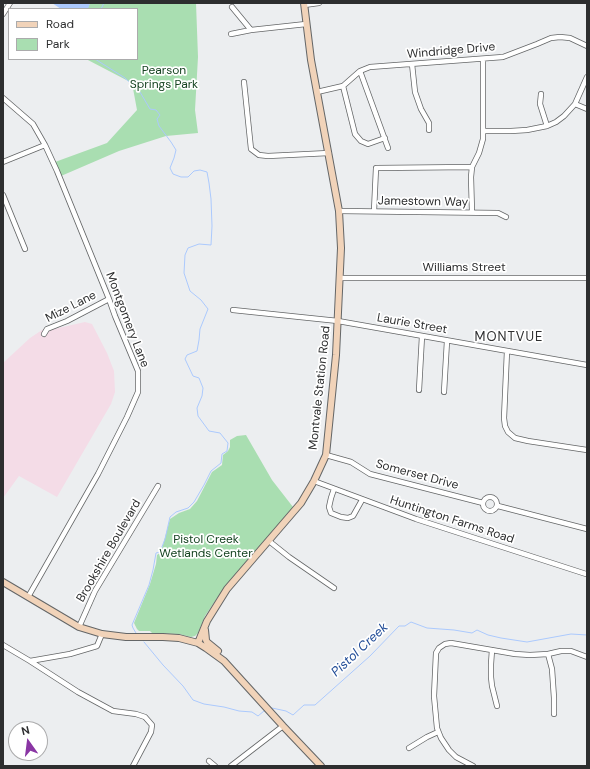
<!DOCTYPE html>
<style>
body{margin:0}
#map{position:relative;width:590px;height:769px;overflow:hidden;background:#eceef0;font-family:"DM Sans",sans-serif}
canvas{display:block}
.frame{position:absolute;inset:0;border:4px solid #2d2e2f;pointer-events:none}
.legend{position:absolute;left:8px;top:8px;width:130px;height:52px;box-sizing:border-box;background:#fff;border:1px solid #ababac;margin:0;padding:5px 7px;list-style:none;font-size:12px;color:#2d2e2f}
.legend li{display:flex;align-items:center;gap:8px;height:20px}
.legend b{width:20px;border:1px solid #ababac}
.north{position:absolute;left:8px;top:721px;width:40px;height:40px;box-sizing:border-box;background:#fff;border:1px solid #ababac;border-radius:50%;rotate:346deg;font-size:11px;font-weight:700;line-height:16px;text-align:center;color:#2d2e2f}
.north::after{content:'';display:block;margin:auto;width:14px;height:18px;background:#8a36a4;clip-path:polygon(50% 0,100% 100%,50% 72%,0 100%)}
</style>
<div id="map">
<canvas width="590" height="769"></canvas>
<div class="frame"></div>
<ul class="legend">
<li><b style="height:5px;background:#f1d3b9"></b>Road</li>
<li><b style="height:11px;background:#a9deb1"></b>Park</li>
</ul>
<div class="north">N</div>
</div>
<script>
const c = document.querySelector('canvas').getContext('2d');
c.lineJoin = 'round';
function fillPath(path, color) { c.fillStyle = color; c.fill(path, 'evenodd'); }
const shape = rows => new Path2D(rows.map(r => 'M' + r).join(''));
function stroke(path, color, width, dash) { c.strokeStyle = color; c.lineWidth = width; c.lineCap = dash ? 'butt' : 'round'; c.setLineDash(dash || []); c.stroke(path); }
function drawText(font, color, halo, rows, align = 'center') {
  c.font = font + ' "DM Sans",sans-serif'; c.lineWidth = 3.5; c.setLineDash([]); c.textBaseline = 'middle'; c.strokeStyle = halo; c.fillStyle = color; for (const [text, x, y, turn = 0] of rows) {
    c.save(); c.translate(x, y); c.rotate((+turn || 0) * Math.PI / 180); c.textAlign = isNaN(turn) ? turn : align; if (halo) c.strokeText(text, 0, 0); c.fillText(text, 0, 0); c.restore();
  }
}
fillPath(shape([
 [85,322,92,324,107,353,114,371,115,392,111,404,57,497,19,476,3,498,3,363,30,338,48,326,54,329]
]), '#f4dce7');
fillPath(shape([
 [90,3,196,3,198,57,195,110,198,133,166,136,119,151,61,176,55,162,107,143,137,110,132,83,86,59,137,59,137,9,87,9],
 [246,435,272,480,293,507,217,598,205,616,198,633,195,636,191,637,179,634,152,633,150,631,139,631,137,629,134,623,150,584,156,564,157,555,161,552,170,519,179,513,190,509,197,501,212,472,222,465,223,455,228,451,230,447,230,440,237,436]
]), '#a9deb1');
fillPath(shape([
 [52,3,90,3,88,9,61,9]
]), '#abc9fd');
stroke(shape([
 [101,9,104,3],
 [95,59,125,78,140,92,150,109,156,110,160,115,157,119,159,126,171,142,176,150,174,158,170,168,173,174,181,177,188,177,194,171,200,170,207,172,209,183,211,199,212,226,211,245,199,244,188,248,185,255,184,273,190,291,201,300,208,309,200,329,199,340,197,351,187,355,185,359,193,376,199,378,203,388,202,396,197,408,198,416,209,431,220,433,228,443,227,451,222,454,221,463,211,471,204,485,194,502,188,508,176,512,170,517,165,539,160,552,156,553,153,570,149,585,132,625,133,628,136,633],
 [144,642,163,665,183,686,193,700,204,704,224,707,239,711,252,712,258,716,264,711],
 [272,708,286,711,293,715,304,705,315,705,370,656,399,626,405,626,411,622,427,628,454,630,472,633,477,630,488,635,501,638,527,642,571,634,587,635]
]), '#abc9fd', 1);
const street = shape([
 [304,5,319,3],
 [3,14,10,3],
 [251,30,306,24],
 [231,34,251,30,232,7],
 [412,64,415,92,421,109,429,123,429,130],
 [360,71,388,148],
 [244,82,251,149,259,155,268,156,329,153],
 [343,86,355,134,361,141,368,144,385,138],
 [317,92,343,86,360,71,370,67,503,57,537,44,551,38,560,37,570,38,587,46],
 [541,94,540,104,547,126],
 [3,98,33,124,45,145,57,171,109,299,115,316,138,371,138,392,127,417,98,474,28,597],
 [575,104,587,109],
 [483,131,511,131,527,130,547,126,556,122,564,116,575,104,587,77],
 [3,162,45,145],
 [3,195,25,249],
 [339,211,498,213,506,217],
 [374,211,376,168,472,167],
 [472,212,471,177,472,167,479,153,483,139,483,59],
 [340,278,587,278],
 [233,310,338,321,587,365],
 [44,334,47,329,67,321,109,299],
 [507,351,504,418,505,426,508,432,515,438,528,441,587,450],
 [419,390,422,336],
 [444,392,447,341],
 [326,455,351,462,370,474,483,503],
 [314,481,416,519,586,574],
 [334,489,331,498,329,507,331,513,341,517,348,518,353,516,362,500],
 '483 504a7 7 0 1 1 14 0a7 7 0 1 1-14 0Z',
 [498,506,587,529],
 [269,541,289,557,334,588],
 [79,627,95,591,158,486],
 [3,645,30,661,70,654,97,646,102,634],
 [492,650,491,664,491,677,492,686,497,706],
 [548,654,552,669,554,698,554,714],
 [30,661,78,692,113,711,136,714,145,717,152,725,151,732,133,766],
 [409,748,427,737,438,732],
 [209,761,215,766],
 [231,766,283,726],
 [473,766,456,757,449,750,441,738,437,728,434,696,436,653,439,648,445,644,451,643,515,654,530,655,548,654,561,651,571,651,587,657]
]);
const secondary = shape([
 [3,582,79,627,102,634,126,637,163,637,179,638,198,643,206,648,224,661,283,726,321,766],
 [205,630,206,640,207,642,218,651],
 [198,643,207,621,227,589,301,503,314,481,326,455,336,355,341,248,339,211,311,60,304,3]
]);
stroke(street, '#646667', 6);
stroke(secondary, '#646667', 8);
stroke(street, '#fff', 4.5);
stroke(secondary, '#f1d3b9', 6);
drawText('12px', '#2d2e2f', '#fff', [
 ["Windridge Drive",451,51,-5],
 ["Jamestown Way",423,202,1],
 ["Williams Street",464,268],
 ["Mize Lane",71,307,-27],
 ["Montgomery Lane",127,320,69],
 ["Laurie Street",412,324,10],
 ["Montvale Station Road",320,388,-84],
 ["Somerset Drive",417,475,15],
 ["Huntington Farms Road",452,520,18],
 ["Brookshire Boulevard",109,551,-60]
]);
drawText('12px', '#154321', '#fff', [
 ["Pearson",164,71],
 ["Springs Park",164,85],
 ["Pistol Creek",206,540],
 ["Wetlands Center",206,554]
]);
c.letterSpacing = '1px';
drawText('13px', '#2d2e2f', '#fff', [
 ["MONTVUE",509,338]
]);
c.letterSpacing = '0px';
drawText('italic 13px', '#234e98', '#fff', [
 ["Pistol Creek",360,650,-43]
]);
</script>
